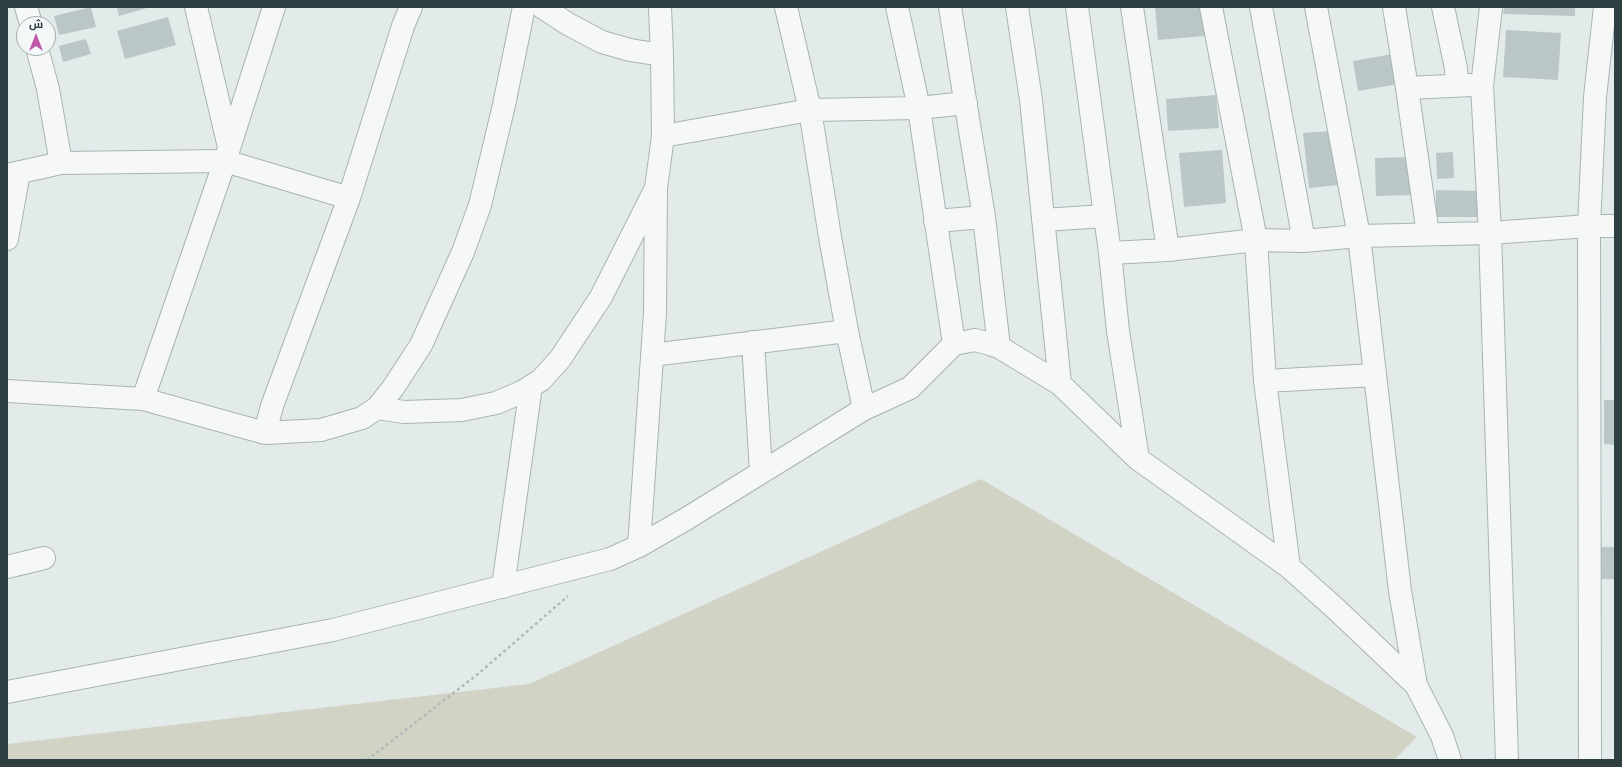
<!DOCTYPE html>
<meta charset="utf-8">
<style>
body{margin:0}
#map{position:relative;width:1622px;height:767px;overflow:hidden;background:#e3eaea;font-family:"Source Sans 3",Cairo,sans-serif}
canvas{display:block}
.frame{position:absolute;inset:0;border:8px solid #2d3f40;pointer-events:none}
.north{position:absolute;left:16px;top:16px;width:40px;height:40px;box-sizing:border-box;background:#f3f7f7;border:1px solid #a4adae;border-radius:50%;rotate:0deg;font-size:11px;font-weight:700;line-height:16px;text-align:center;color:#2d3f40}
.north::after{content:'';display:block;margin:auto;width:14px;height:18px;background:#bf58a5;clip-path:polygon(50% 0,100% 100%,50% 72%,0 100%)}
</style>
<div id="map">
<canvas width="1622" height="767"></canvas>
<div class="frame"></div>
<div class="north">ش</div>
</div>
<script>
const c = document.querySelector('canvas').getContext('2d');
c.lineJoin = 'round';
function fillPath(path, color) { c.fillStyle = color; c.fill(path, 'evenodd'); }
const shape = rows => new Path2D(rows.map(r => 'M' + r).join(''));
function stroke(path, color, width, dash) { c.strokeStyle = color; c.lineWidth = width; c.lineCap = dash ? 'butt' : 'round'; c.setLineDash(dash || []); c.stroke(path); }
fillPath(shape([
 [981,479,1417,737,1394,760,7,760,7,744,529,684]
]), '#d1d3c5');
fillPath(shape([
 [91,7,96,27,59,35,54,16],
 [117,7,147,7,147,8,119,16],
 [1155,7,1202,7,1205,36,1158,40],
 [1504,7,1575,7,1575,16,1503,14],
 [168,17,176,45,125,59,117,31],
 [1506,30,1561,33,1558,80,1503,77],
 [86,39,91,54,63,62,59,46],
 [1393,54,1398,84,1358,91,1353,61],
 [1216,95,1219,128,1168,131,1166,99],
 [1333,131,1338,185,1309,188,1303,133],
 [1222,150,1226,203,1184,207,1179,153],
 [1453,152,1454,178,1437,179,1436,153],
 [1412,157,1414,195,1376,196,1375,158],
 [1436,190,1480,191,1480,217,1436,217],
 [1604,400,1615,400,1615,445,1604,444],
 [1600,547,1615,547,1615,579,1600,579]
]), '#bbc6c6');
const street = shape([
 [26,7,31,24],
 [196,7,229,147],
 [542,7,568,24,602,42,630,50,662,55,663,136],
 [660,7,662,55],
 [786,7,810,110,919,108,966,103],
 [897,7,919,108,954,344],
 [950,7,984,217,999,347],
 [1017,7,1031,100,1060,384],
 [1077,7,1110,253,1168,250,1256,240,1304,241,1359,236,1490,233,1589,226,1595,97,1605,7],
 [1132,7,1168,250],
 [1211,7,1256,240,1265,381,1289,567,1337,610,1416,685,1442,736,1450,760],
 [1261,7,1304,241],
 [1316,7,1359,236,1400,591,1416,685],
 [1394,7,1407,88,1428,234],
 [1443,7,1456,68,1457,85],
 [1491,7,1482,86,1490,233,1507,760],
 [37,48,48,89,61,163],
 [1407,88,1471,85],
 [7,175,61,163,225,161,143,399,7,391],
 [349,198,403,26,411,7],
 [1043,220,1105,216],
 [935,221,984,217],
 [7,239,19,172],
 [1110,253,1118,331,1138,459,1289,567],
 [753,342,761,472],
 [652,355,847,331],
 [1265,381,1375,375],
 [143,399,265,433,272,406,349,198,225,161,274,7],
 [377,408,404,412,462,410,496,403,522,392,541,380,560,359,601,297,654,192],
 [265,433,321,430,362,418,377,408,393,388,421,345,463,252,480,205,504,105,524,7],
 [639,546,655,313,656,188,663,136,810,110,830,237,847,331,864,409],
 [7,567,44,558],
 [503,587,531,386],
 [7,692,333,630,610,559,639,546,686,519,864,409,910,388,954,344,975,340,990,344,999,347,1060,384,1138,459],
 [1590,760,1589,226,1615,226]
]);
stroke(street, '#a9b3b4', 24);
stroke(shape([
 [367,760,478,674,568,596]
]), '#b2b9b9', 2.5, [3, 3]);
stroke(street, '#f6f8f8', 22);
</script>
